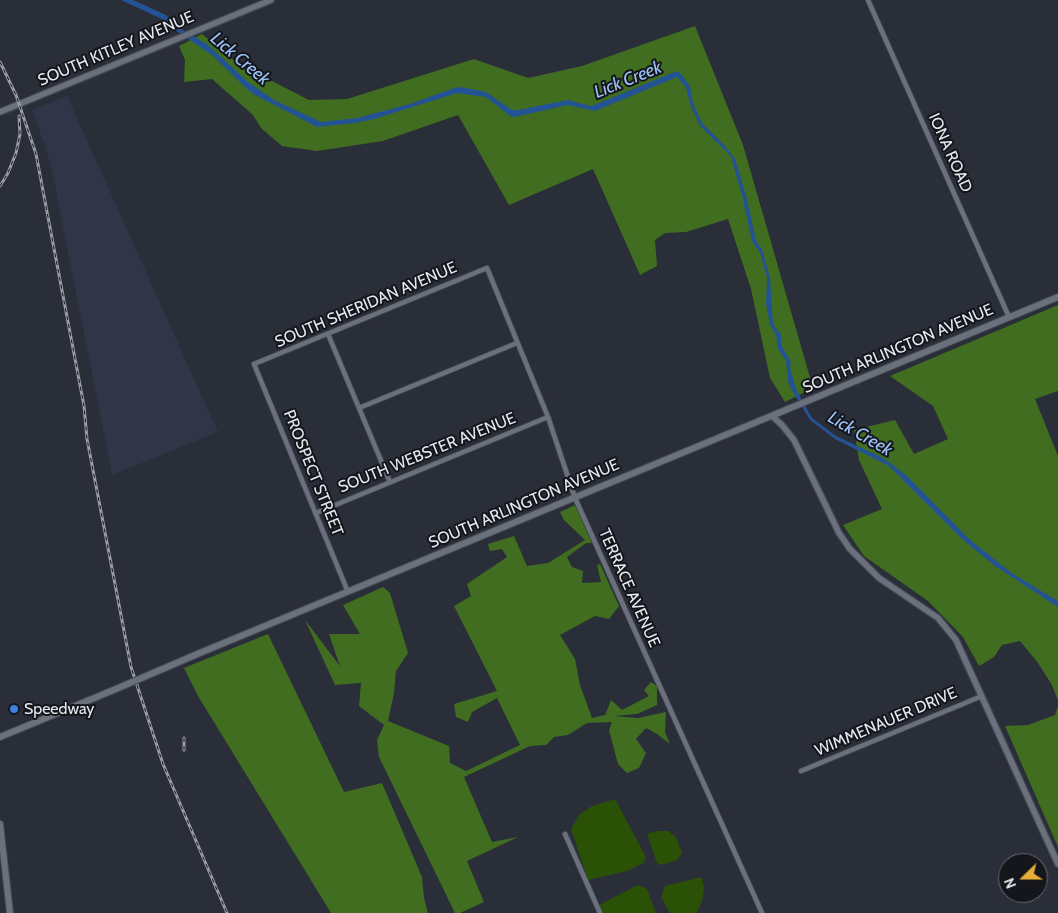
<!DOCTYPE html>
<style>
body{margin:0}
#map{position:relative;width:1058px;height:913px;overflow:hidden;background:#2a2e39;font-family:Cabin,sans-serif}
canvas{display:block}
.north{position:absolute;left:998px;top:853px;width:50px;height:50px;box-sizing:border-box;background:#14161b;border:1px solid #686a70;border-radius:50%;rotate:248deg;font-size:14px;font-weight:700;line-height:20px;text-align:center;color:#e6e9f0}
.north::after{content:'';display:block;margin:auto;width:18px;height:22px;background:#e6ad36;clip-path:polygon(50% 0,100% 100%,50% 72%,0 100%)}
</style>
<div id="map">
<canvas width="1058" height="913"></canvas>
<div class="north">N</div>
</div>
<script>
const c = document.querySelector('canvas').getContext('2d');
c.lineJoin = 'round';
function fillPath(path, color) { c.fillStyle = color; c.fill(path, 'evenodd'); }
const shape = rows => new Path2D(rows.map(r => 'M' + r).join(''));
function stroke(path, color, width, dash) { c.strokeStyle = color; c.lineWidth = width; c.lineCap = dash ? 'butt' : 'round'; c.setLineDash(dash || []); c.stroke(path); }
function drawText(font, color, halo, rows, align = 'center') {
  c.font = font + ' Cabin,sans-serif'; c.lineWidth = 4; c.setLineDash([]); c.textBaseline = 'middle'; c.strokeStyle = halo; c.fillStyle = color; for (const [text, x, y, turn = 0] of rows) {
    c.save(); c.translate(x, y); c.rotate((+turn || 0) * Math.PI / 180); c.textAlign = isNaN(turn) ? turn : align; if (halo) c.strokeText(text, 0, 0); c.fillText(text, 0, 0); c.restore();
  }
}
fillPath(shape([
 [67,96,218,432,112,475,53,175,46,148,32,110]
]), '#303647');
fillPath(shape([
 [615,799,646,857,643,863,627,871,588,880,571,829,580,814,592,806],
 [657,831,668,831,676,837,682,853,677,860,661,865,657,863,647,834],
 [702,877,704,888,702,901,697,913,670,913,661,897,665,886],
 [638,885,647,889,656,913,603,913,599,905]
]), '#2a5105');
fillPath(shape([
 [695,26,743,145,813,388,785,402,770,378,751,289,728,219,686,232,665,233,655,240,657,266,640,275,593,169,509,205,458,115,383,141,317,151,282,146,261,128,253,115,212,79,184,82,185,60,179,46,202,34,237,63,309,100,347,99,474,59,528,78,582,66],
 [1058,305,1058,391,1035,399,1058,456,1058,701,1052,685,1038,663,1020,641,1002,645,994,657,979,666,963,637,928,601,864,556,843,525,882,509,859,460,854,430,895,420,914,454,948,439,933,406,890,376],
 [575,505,592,543,586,543,567,557,572,567,583,571,582,583,601,582,597,565,600,564,619,606,609,619,595,616,560,635,575,659,580,685,592,718,605,715,611,700,622,710,649,696,644,690,651,682,657,686,657,705,637,714,614,716,638,718,666,712,665,732,670,744,657,734,646,728,636,739,646,753,639,768,627,773,618,764,609,730,612,722,587,723,568,735,554,737,546,745,530,746,464,777,492,842,518,837,467,861,484,902,460,913,455,913,379,757,377,740,384,725,359,706,361,683,335,685,305,620,340,666,329,634,360,634,343,605,383,587,390,593,408,653,396,671,394,693,388,721,449,746,450,763,466,771,520,745,497,698,472,712,468,722,456,717,454,704,497,691,454,606,471,596,467,584,507,557,502,549,490,551,488,544,514,536,527,566,548,563,585,540,564,520,560,512],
 [268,634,344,792,382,783,422,877,424,898,428,913,331,913,198,696,184,668],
 [1058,706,1058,847,1005,726,1028,725,1055,715]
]), '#406d1f');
fillPath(shape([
 [121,0,133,0,166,15,183,30,208,45,248,82,274,100,321,122,357,118,410,104,454,88,461,87,486,92,512,110,518,110,568,100,590,106,594,105,677,71,681,74,690,86,693,103,702,123,725,146,735,159,746,195,756,240,763,252,770,278,773,324,781,335,781,345,791,362,790,368,796,389,812,418,836,436,881,457,893,465,909,478,970,540,1013,574,1058,601,1058,607,995,566,962,539,889,466,835,439,810,420,791,389,788,382,786,361,778,349,776,335,770,325,766,304,767,277,760,253,752,241,742,195,731,157,725,150,700,126,691,107,686,88,677,77,595,111,568,105,514,117,510,116,486,97,457,93,374,119,354,123,317,127,255,95,248,90,212,55,175,30,164,20]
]), '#235394');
const minor = shape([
 [868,0,1009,317],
 [328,334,390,482],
 [359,408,517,343],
 [316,513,548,417],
 [348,592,254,364,487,268,548,417,575,498,762,913],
 [801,771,982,696],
 [565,834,600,913]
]);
const tertiary = shape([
 [0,112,271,0],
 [772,416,782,425,794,440,839,533,850,549,879,578,938,618,956,640,1058,864]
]);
const secondary = shape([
 [195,655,1058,297],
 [0,737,116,689],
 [0,824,10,913]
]);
stroke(minor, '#454952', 6);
stroke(tertiary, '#454952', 8);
stroke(secondary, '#454952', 8);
stroke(minor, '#6b707d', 4.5);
stroke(tertiary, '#6b707d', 5.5);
stroke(secondary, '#6b707d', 6);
const rail = shape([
 [0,62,16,95,36,154,84,406,87,439,131,667,163,764,227,913],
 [0,186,8,173,16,153,20,134,19,116],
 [184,738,184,750]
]);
stroke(rail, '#989ca4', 3);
stroke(rail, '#14161b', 1, [4]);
const secondaryBridge = shape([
 [116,689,195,655]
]);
stroke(secondaryBridge, '#454952', 8, []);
stroke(secondaryBridge, '#6b707d', 6);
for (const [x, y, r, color] of [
 [14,709,5,"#3f7fe0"]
]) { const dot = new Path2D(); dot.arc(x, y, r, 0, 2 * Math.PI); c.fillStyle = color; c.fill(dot); stroke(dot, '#14161b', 2); }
drawText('16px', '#e6e9f0', '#14161b', [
 ["SOUTH KITLEY AVENUE",116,49,-23],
 ["IONA ROAD",950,153,66],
 ["SOUTH SHERIDAN AVENUE",366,305,-23],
 ["SOUTH ARLINGTON AVENUE",898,349,-23],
 ["SOUTH WEBSTER AVENUE",427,453,-22],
 ["PROSPECT STREET",313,473,68],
 ["SOUTH ARLINGTON AVENUE",524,504,-23],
 ["TERRACE AVENUE",629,588,66],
 ["WIMMENAUER DRIVE",886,722,-23]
]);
drawText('16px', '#e6e9f0', '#14161b', [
 ["Speedway",24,709]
], 'left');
drawText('italic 18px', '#9cc3fa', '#14161b', [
 ["Lick Creek",240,59,40],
 ["Lick Creek",628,80,-22],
 ["Lick Creek",860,434,30]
]);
</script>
